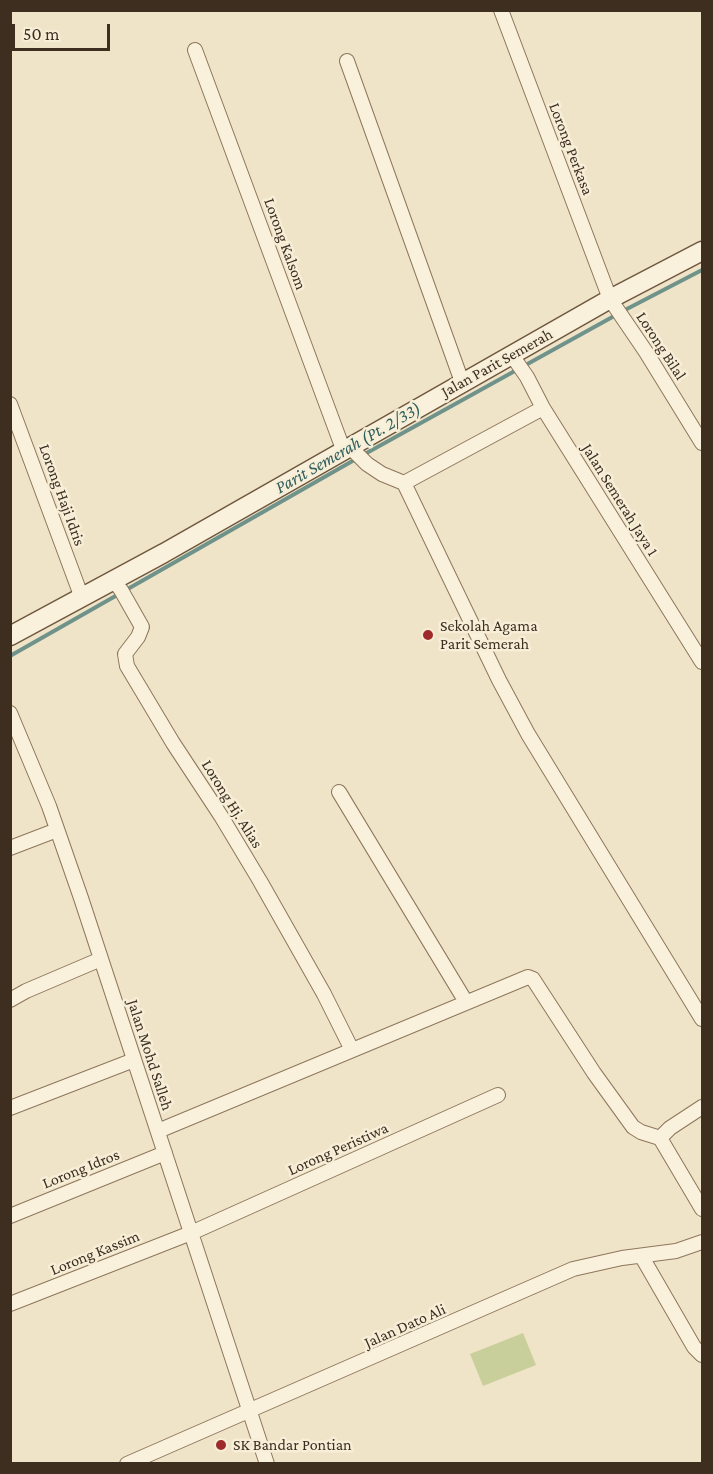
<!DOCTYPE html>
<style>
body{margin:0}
#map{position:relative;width:713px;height:1474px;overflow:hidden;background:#f0e4c8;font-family:"Crimson Pro",serif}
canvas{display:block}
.frame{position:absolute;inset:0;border:12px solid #3d2e20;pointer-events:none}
.scale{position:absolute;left:12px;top:24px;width:98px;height:27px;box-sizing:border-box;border:3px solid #3d2e20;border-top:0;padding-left:8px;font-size:18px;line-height:21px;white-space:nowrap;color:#3d2e20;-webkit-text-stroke:4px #f7eed8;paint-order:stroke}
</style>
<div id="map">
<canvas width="713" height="1474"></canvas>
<div class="frame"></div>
<div class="scale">50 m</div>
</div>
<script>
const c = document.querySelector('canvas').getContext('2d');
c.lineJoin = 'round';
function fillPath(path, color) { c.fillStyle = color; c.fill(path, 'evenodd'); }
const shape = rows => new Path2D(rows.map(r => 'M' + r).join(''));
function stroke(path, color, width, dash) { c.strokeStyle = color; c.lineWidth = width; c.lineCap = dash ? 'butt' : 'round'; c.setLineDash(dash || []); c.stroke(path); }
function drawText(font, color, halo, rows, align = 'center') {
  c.font = font + ' "Crimson Pro",serif'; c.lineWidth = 5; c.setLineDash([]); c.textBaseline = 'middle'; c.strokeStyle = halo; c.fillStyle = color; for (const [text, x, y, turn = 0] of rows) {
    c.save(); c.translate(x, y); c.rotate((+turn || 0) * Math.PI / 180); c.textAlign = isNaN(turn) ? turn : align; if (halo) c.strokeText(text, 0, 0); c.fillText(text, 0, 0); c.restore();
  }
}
fillPath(shape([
 [523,1333,536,1365,483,1386,470,1354]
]), '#c9cf9b');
stroke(shape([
 [623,311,702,270],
 [363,455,616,315],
 [126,590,356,459],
 [10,656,119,594]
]), '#6f938a', 4);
const minor = shape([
 [501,10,610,299,646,352,702,443],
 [195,50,343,449],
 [347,61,462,382],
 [511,354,527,377,543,408,702,662],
 [10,404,82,598],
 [349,446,367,464,382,474,404,483,543,408],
 [404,483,499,680,528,734,702,1019],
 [113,580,121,590,142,627,138,637,125,654,127,666,173,743,221,816,260,881,324,994,352,1050],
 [10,713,49,806,81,898,267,1464],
 [339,792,466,1002],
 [10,848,57,830],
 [10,1000,26,991,101,959],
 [702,1107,670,1128,660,1138,702,1209],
 [10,1108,134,1060],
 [158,1131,528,977,533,979,594,1073,633,1127,641,1132,660,1138],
 [10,1216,165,1153],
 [642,1257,694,1347,702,1355],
 [10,1304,191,1233,498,1095],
 [127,1464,573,1269,622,1258,676,1251,702,1242]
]);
const secondary = shape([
 [10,636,164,553,610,299,702,251]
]);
stroke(minor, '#8d765c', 16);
stroke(secondary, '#6f573f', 21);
stroke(minor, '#faf1dc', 14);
stroke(secondary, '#faf1dc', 18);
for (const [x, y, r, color] of [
 [428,635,6,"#9e2a2b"],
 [221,1445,6,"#9e2a2b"]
]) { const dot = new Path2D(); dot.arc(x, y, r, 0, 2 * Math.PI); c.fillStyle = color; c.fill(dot); stroke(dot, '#f7eed8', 2); }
drawText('16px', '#3d2e20', '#f7eed8', [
 ["Lorong Perkasa",571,149,69],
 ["Lorong Kalsom",285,244,70],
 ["Lorong Bilal",661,346,57],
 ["Jalan Parit Semerah",497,363,-29],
 ["Lorong Haji Idris",62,495,70],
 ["Jalan Semerah Jaya 1",620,500,58],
 ["Lorong Hj. Alias",232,804,58],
 ["Jalan Mohd Salleh",150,1055,72],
 ["Lorong Peristiwa",338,1149,-24],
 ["Lorong Idros",81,1169,-22],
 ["Lorong Kassim",95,1253,-22],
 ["Jalan Dato Ali",405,1326,-24]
]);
drawText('16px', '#3d2e20', '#f7eed8', [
 ["Sekolah Agama",440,626],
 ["Parit Semerah",440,644],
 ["SK Bandar Pontian",233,1445]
], 'left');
drawText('italic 18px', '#2f5d5a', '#f7eed8', [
 ["Parit Semerah (Pt. 2/33)",348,448,-30]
]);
</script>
